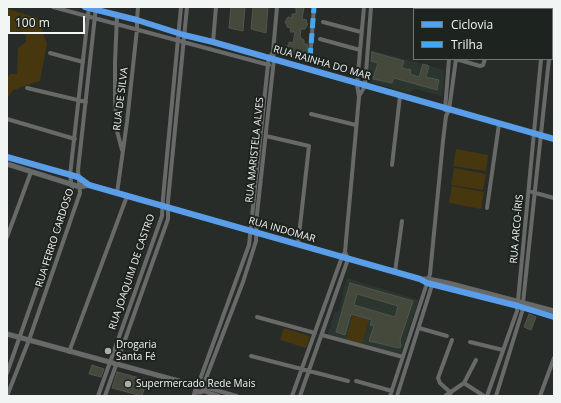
<!DOCTYPE html>
<meta charset="utf-8">
<style>
body{margin:0}
#map{position:relative;width:561px;height:403px;overflow:hidden;background:#272c29;font-family:"Open Sans",sans-serif}
canvas{display:block}
.frame{position:absolute;inset:0;border:8px solid #f1f5f3;pointer-events:none}
.legend{position:absolute;left:413px;top:8px;width:140px;height:52px;box-sizing:border-box;background:#1d231f;border:1px solid #727774;margin:0;padding:5px 7px;list-style:none;font-size:12px;color:#f1f5f3}
.legend li{display:flex;align-items:center;gap:8px;height:20px}
.legend b{width:20px;border:1px solid #727774}
.scale{position:absolute;left:8px;top:16px;width:77px;height:18px;box-sizing:border-box;border:2px solid #f1f5f3;border-top:0;padding-left:5px;font-size:12px;line-height:14px;white-space:nowrap;color:#f1f5f3;-webkit-text-stroke:3px #1d231f;paint-order:stroke}
</style>
<div id="map">
<canvas width="561" height="403"></canvas>
<div class="frame"></div>
<ul class="legend">
<li><b style="height:5px;background:#5a9eea"></b>Ciclovia</li>
<li><b style="height:5px;background:#3fa9f5"></b>Trilha</li>
</ul>
<div class="scale">100 m</div>
</div>
<script>
const c = document.querySelector('canvas').getContext('2d');
c.lineJoin = 'round';
function fillPath(path, color) { c.fillStyle = color; c.fill(path, 'evenodd'); }
const shape = rows => new Path2D(rows.map(r => 'M' + r).join(''));
function stroke(path, color, width, dash) { c.strokeStyle = color; c.lineWidth = width; c.lineCap = dash ? 'butt' : 'round'; c.setLineDash(dash || []); c.stroke(path); }
function drawText(font, color, halo, rows, align = 'center') {
  c.font = font + ' "Open Sans",sans-serif'; c.lineWidth = 4; c.setLineDash([]); c.textBaseline = 'middle'; c.strokeStyle = halo; c.fillStyle = color; for (const [text, x, y, turn = 0] of rows) {
    c.save(); c.translate(x, y); c.rotate((+turn || 0) * Math.PI / 180); c.textAlign = isNaN(turn) ? turn : align; if (halo) c.strokeText(text, 0, 0); c.fillText(text, 0, 0); c.restore();
  }
}
fillPath(shape([
 [371,50,445,70,442,96,415,89,409,93,368,81],
 [347,278,419,300,400,356,327,336,335,312,339,311,343,296,342,294]
]), '#2a362e');
fillPath(shape([
 [7,7,8,9,38,18,47,44,40,81,13,90,7,99,7,78,10,74,17,74,18,48,26,42,26,36,20,31,7,33],
 [456,149,488,155,486,171,453,166],
 [454,168,486,174,483,190,451,185],
 [452,186,484,192,481,209,449,203],
 [353,315,369,320,362,344,346,339],
 [284,328,310,336,306,348,280,340]
]), '#46370f');
const building = shape([
 [231,7,245,7,243,31,229,28,231,7],
 [253,7,268,7,266,33,251,29,253,7],
 [296,7,304,7,302,19,307,20,306,22,308,24,306,27,305,29,301,29,300,36,302,39,304,40,304,44,308,44,307,54,302,54,302,58,299,58,297,60,292,57,292,52,288,52,288,49,286,47,289,44,289,42,293,43,295,32,290,32,291,28,287,27,287,25,285,22,288,17,292,18,292,14,296,14,296,7],
 [372,52,404,61,402,68,411,70,410,74,419,77,423,64,429,66,426,77,439,80,437,90,394,78,392,83,373,79,378,63,371,61,372,52],
 [350,283,413,301,400,340,401,347,399,348,369,341,374,326,370,325,372,320,351,314,345,335,336,332,350,283],
 [357,294,398,306,395,317,354,305,357,294],
 [529,314,536,317,531,330,524,327,529,314],
 [92,365,104,369,101,377,89,374,92,365],
 [117,372,147,380,142,396,112,388,117,372]
]);
fillPath(building, '#44493c');
stroke(building, '#515451', 1);
stroke(shape([
 [53,7,269,65],
 [85,7,137,20,184,35,213,42,554,139],
 [454,9,454,7],
 [461,9,461,7],
 [546,9,546,7],
 [117,16,115,62,115,99,117,131,122,150],
 [552,21,553,7],
 [323,22,361,32],
 [320,39,360,50],
 [213,42,216,7],
 [50,53,83,62],
 [310,58,314,7],
 [456,59,480,66,483,65,485,59],
 [27,88,86,102],
 [359,96,365,86,371,7],
 [445,110,449,59],
 [311,114,356,125],
 [7,119,75,139],
 [266,136,309,146,298,244],
 [392,165,400,96],
 [532,192,554,198],
 [117,193,127,122,137,29,137,20,138,7],
 [487,208,499,124],
 [7,237,31,172],
 [395,272,402,221],
 [257,317,315,333],
 [419,328,447,336],
 [322,335,403,357],
 [470,342,503,350],
 [69,352,127,196],
 [251,356,348,381],
 [7,373,72,188,70,175,89,7],
 [356,381,392,391],
 [464,383,484,396],
 [198,385,249,245,268,64,269,58,273,52],
 [203,386,243,282,256,241,257,214,274,59,273,52,277,7],
 [204,387,237,396],
 [203,391,219,396],
 [451,393,440,383,438,378,452,340],
 [7,396,29,340,80,193,78,170,96,7],
 [98,396,162,216,163,198,181,7],
 [105,396,168,219,168,201,187,7],
 [292,396,342,257,345,252,359,97,357,84,364,7],
 [300,396,348,259,345,252],
 [390,396,430,274,443,141,446,116,449,110,456,59],
 [397,396,433,282],
 [445,396,464,383,476,360],
 [487,396,517,311,541,59],
 [496,396,522,312,549,59],
 [540,396,554,358]
]), '#686969', 4);
stroke(shape([
 [7,157,78,177,89,185,420,279,427,283,518,306,554,317],
 [7,164,80,187,89,185],
 [421,279,428,279,448,283,554,311],
 [7,334,197,386],
 [194,396,197,386,201,385,204,387,204,390,201,392,198,392,196,390]
]), '#686969', 5);
stroke(shape([
 [310,58,314,7]
]), '#3fa9f5', 5, [10, 5]);
stroke(shape([
 [85,7,137,20,184,35,213,42,554,139],
 [7,157,78,177,89,185,420,279,427,283,518,306,554,317]
]), '#5a9eea', 6);
for (const [x, y, r, color] of [
 [108,351,4,"#aaafac"],
 [128,384,4,"#aaafac"]
]) { const dot = new Path2D(); dot.arc(x, y, r, 0, 2 * Math.PI); c.fillStyle = color; c.fill(dot); stroke(dot, '#1d231f', 1.5); }
drawText('10px', '#f1f5f3', '#1d231f', [
 ["RUA RAINHA DO MAR",322,63,16],
 ["RUA DE SILVA",121,99,-83],
 ["RUA MARISTELA ALVES",255,150,-84],
 ["RUA ARCO-ÍRIS",517,229,-85],
 ["RUA INDOMAR",282,230,16],
 ["RUA FERRO CARDOSO",55,238,-72],
 ["RUA JOAQUIM DE CASTRO",132,272,-71]
]);
drawText('10px', '#f1f5f3', '#1d231f', [
 ["Drogaria",116,345],
 ["Santa Fé",116,357],
 ["Supermercado Rede Mais",136,384]
], 'left');
</script>
